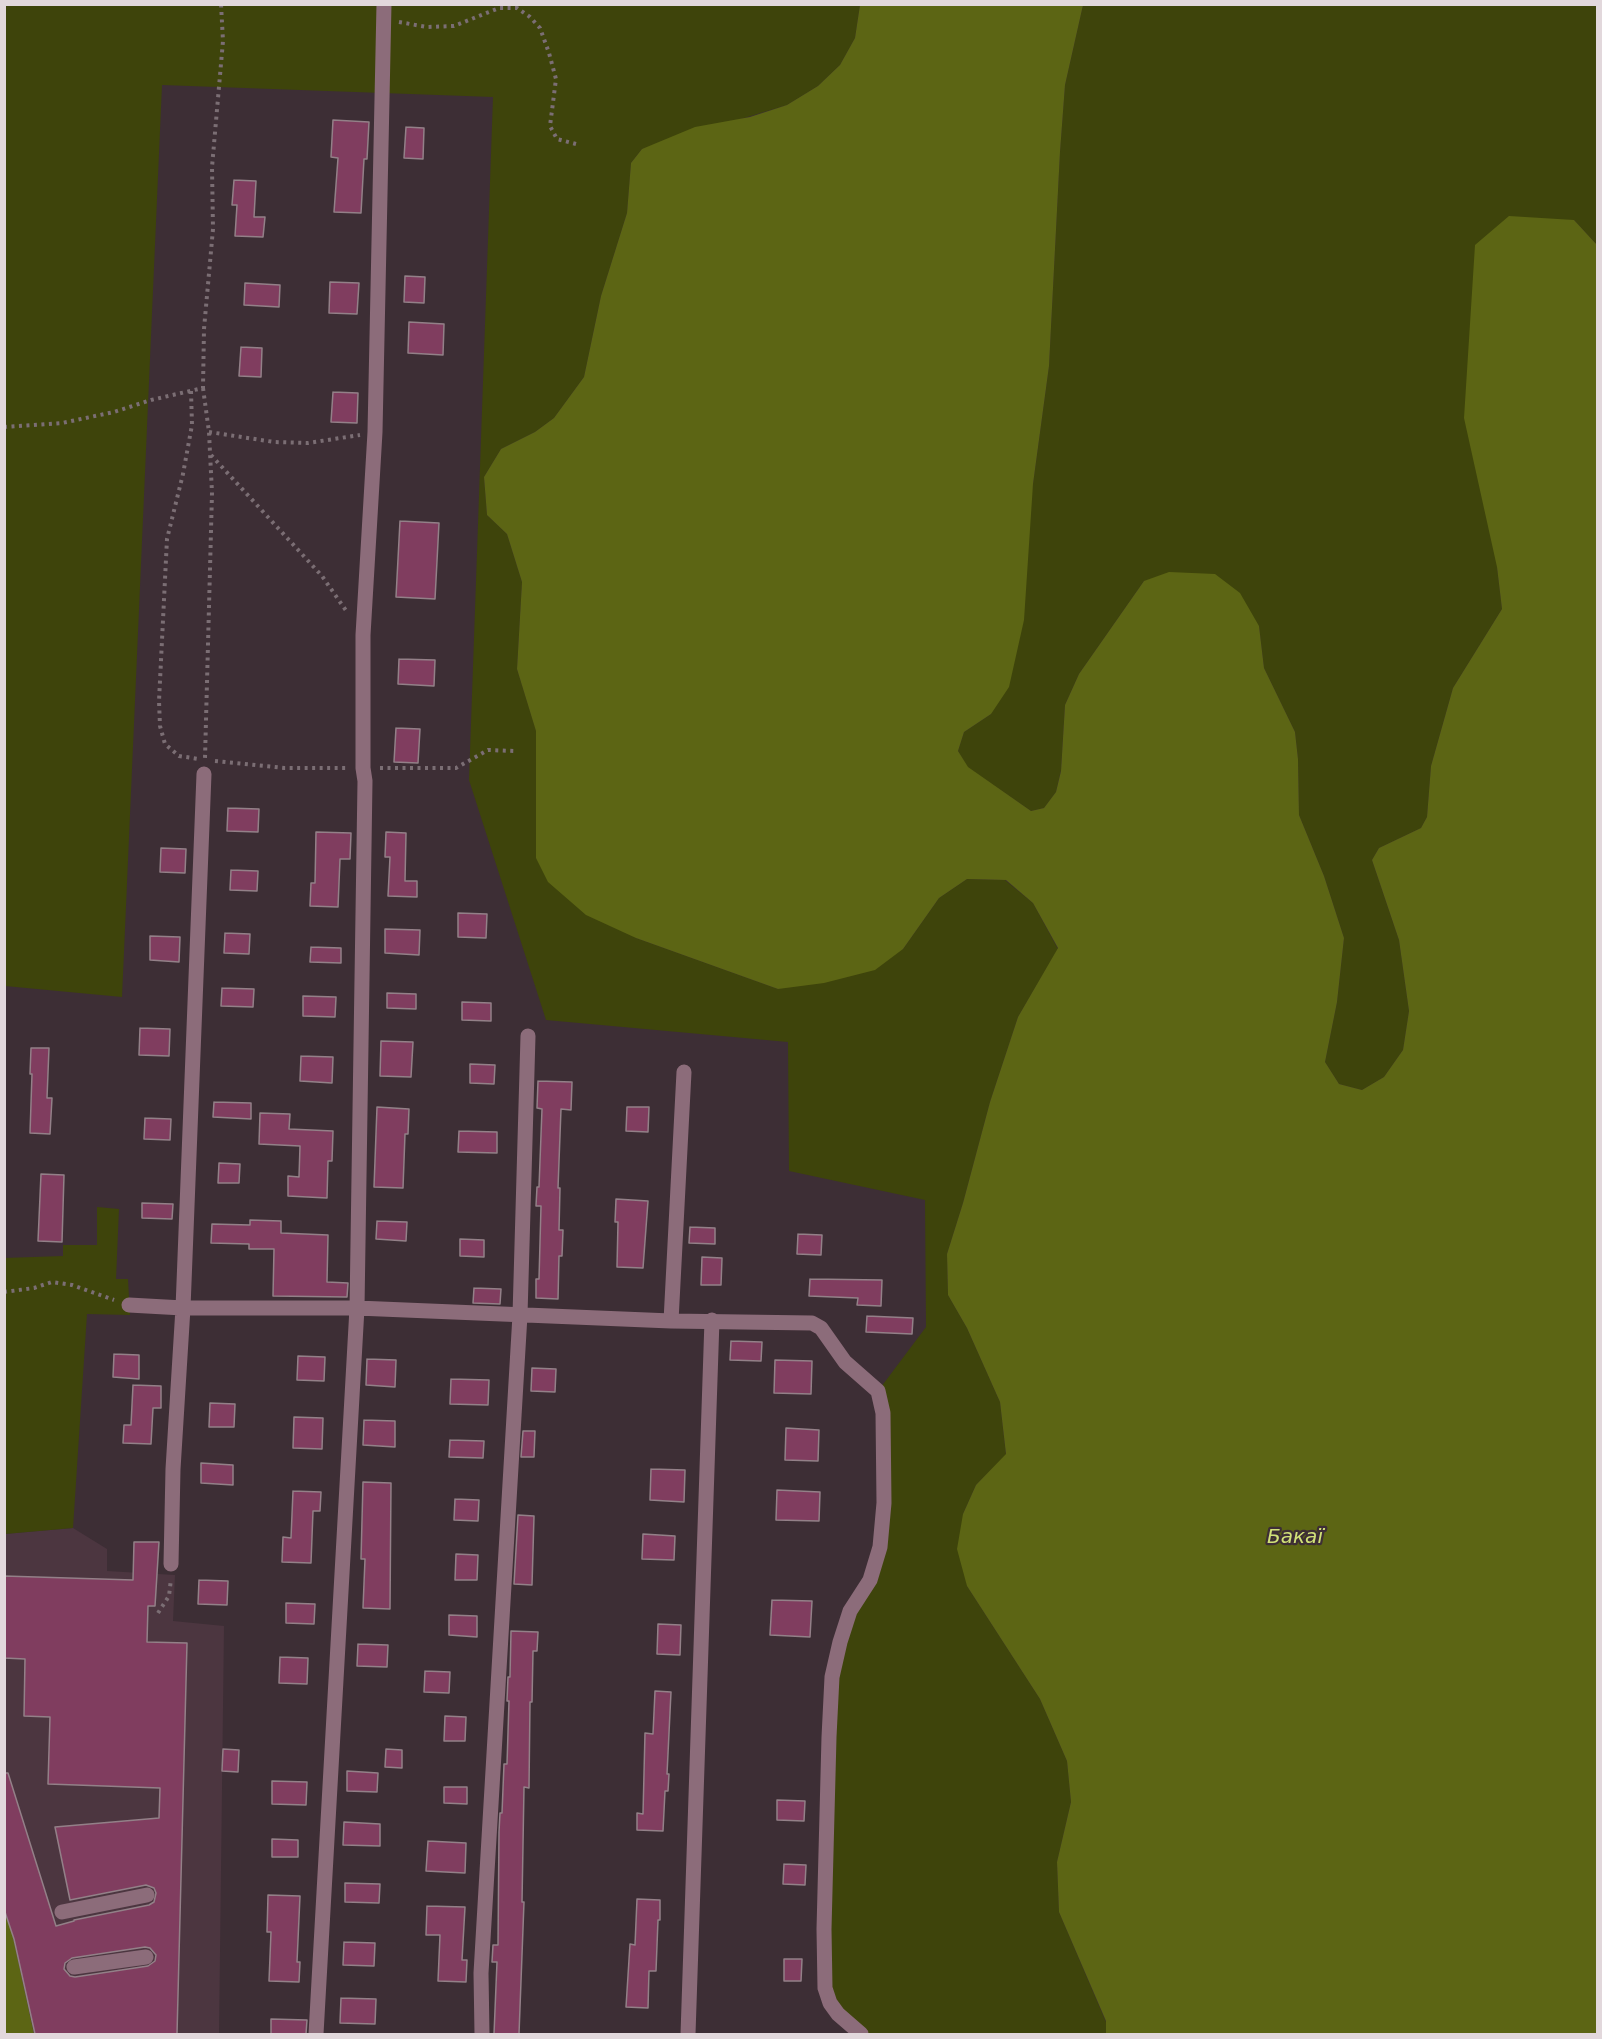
<!DOCTYPE html>
<meta charset="utf-8">
<style>
body{margin:0}
#map{position:relative;width:1602px;height:2039px;overflow:hidden;background:#3d2e35;font-family:"DejaVu Sans",sans-serif}
canvas{display:block}
.frame{position:absolute;inset:0;border:6px solid #e2d8dc;pointer-events:none}
</style>
<div id="map">
<canvas width="1602" height="2039"></canvas>
<div class="frame"></div>
</div>
<script>
const c = document.querySelector('canvas').getContext('2d');
c.lineJoin = 'round';
function fillPath(path, color) { c.fillStyle = color; c.fill(path, 'evenodd'); }
const shape = rows => new Path2D(rows.map(r => 'M' + r).join(''));
function stroke(path, color, width, dash) { c.strokeStyle = color; c.lineWidth = width; c.lineCap = dash ? 'butt' : 'round'; c.setLineDash(dash || []); c.stroke(path); }
function drawText(font, color, halo, rows, align = 'center') {
  c.font = font + ' "DejaVu Sans",sans-serif'; c.lineWidth = 4.5; c.setLineDash([]); c.textBaseline = 'middle'; c.strokeStyle = halo; c.fillStyle = color; for (const [text, x, y, turn = 0] of rows) {
    c.save(); c.translate(x, y); c.rotate((+turn || 0) * Math.PI / 180); c.textAlign = isNaN(turn) ? turn : align; if (halo) c.strokeText(text, 0, 0); c.fillText(text, 0, 0); c.restore();
  }
}
fillPath(shape([
 [73,1528,107,1549,107,1571,175,1575,173,1621,224,1626,219,2034,34,2034,5,1909,4,1534]
]), '#4c3640');
fillPath(shape([
 [4,5,860,5,855,38,840,65,818,86,787,105,642,149,631,163,627,213,601,296,584,377,554,418,535,432,501,449,484,477,487,515,507,534,522,582,517,669,536,730,536,858,636,938,778,989,903,949,939,898,967,879,1005,880,1033,903,1058,949,1018,1017,990,1102,963,1203,947,1254,948,1295,967,1328,1000,1402,1006,1455,976,1485,963,1514,967,1586,1040,1699,1067,1761,1071,1802,1057,1862,1059,1912,1106,2022,1106,2034,861,2034,830,2003,832,1677,880,1547,878,1391,926,1327,925,1200,789,1171,788,1042,546,1020,469,780,493,97,162,85,122,997,5,986],
 [1083,5,1597,5,1597,245,1574,220,1497,567,1502,609,1453,688,1431,766,1427,817,1421,828,1379,848,1372,860,1399,940,1409,1011,1403,1050,1384,1077,1362,1090,1339,1084,1325,1062,1337,1002,1344,938,1324,876,1299,815,1298,759,1295,732,1264,668,1259,626,1144,581,1079,674,1065,705,1061,770,1056,792,1044,808,1031,811,967,767,958,751,964,732,991,714,1033,484,1049,366,1060,152,1065,85],
 [97,1207,119,1209,116,1279,128,1279,130,1315,87,1314,73,1528,5,1534,4,1258,63,1256,63,1245,97,1245]
]), '#3e440b');
fillPath(shape([
 [860,5,1083,5,1065,85,1060,152,1049,366,1033,484,1024,620,1009,687,991,714,964,732,958,751,968,767,1031,811,1044,808,1056,792,1061,771,1065,705,1079,674,1144,581,1169,572,1215,574,1240,593,1259,626,1264,668,1295,732,1298,759,1299,815,1324,876,1344,938,1337,1002,1325,1062,1339,1084,1362,1090,1384,1077,1403,1050,1409,1011,1399,940,1372,860,1379,848,1421,828,1427,817,1431,766,1453,688,1502,609,1497,567,1464,418,1475,245,1509,216,1574,220,1597,245,1597,2034,1106,2034,1106,2021,1059,1912,1057,1862,1071,1802,1067,1761,1040,1699,967,1586,957,1549,963,1514,976,1485,1006,1454,1000,1402,967,1328,948,1295,947,1254,963,1203,990,1102,1018,1017,1058,948,1033,903,1006,880,967,879,939,898,903,949,875,970,824,983,778,989,636,938,586,915,548,882,536,858,536,731,517,669,522,582,507,534,487,515,484,477,501,449,535,432,554,418,584,377,601,296,627,213,631,163,642,149,695,127,750,117,787,105,818,86,840,65,855,38],
 [4,1909,11,1928,34,2034,5,2034]
]), '#5c6514');
const building = shape([
 [333,120,369,122,367,159,364,159,361,213,334,212,338,158,331,157,333,120],
 [406,127,424,128,423,159,404,158,406,127],
 [234,180,256,181,254,217,265,217,263,237,235,236,237,205,232,205,234,180],
 [405,276,425,277,424,303,404,302,405,276],
 [330,282,359,283,357,314,329,313,330,282],
 [245,283,280,285,279,307,244,305,245,283],
 [409,322,444,324,443,355,408,353,409,322],
 [241,347,262,348,261,377,239,376,241,347],
 [333,392,358,393,357,423,331,422,333,392],
 [400,521,439,523,435,599,396,597,400,521],
 [399,659,435,660,434,686,398,684,399,659],
 [396,728,420,729,418,763,394,762,396,728],
 [228,808,259,809,258,832,227,831,228,808],
 [316,832,351,833,350,859,340,859,338,907,310,906,311,883,315,883,316,832],
 [386,832,406,833,405,881,417,881,417,897,388,896,390,857,385,857,386,832],
 [161,848,186,849,185,873,160,872,161,848],
 [231,870,258,871,257,891,230,890,231,870],
 [458,913,487,914,486,938,458,937,458,913],
 [385,929,420,930,419,955,385,953,385,929],
 [225,933,250,934,249,954,224,953,225,933],
 [150,936,180,937,179,962,150,960,150,936],
 [311,947,341,948,341,963,310,962,311,947],
 [222,988,254,989,253,1007,221,1006,222,988],
 [387,993,416,994,416,1009,387,1008,387,993],
 [303,996,336,997,335,1017,303,1016,303,996],
 [462,1002,491,1003,491,1021,462,1020,462,1002],
 [140,1028,170,1029,169,1056,139,1055,140,1028],
 [381,1041,413,1042,411,1077,380,1076,381,1041],
 [31,1048,49,1048,47,1098,52,1098,50,1134,30,1133,32,1074,30,1074,31,1048],
 [301,1056,333,1057,332,1083,300,1081,301,1056],
 [470,1064,495,1065,494,1084,470,1083,470,1064],
 [538,1081,572,1082,571,1110,561,1109,558,1188,560,1188,559,1230,563,1230,562,1256,559,1256,558,1299,536,1298,536,1279,539,1279,541,1206,536,1206,537,1187,539,1187,542,1109,537,1108,538,1081],
 [214,1102,251,1103,251,1119,213,1117,214,1102],
 [377,1107,409,1109,408,1134,405,1134,403,1188,374,1187,377,1107],
 [627,1107,649,1107,648,1132,626,1131,627,1107],
 [260,1113,290,1114,289,1129,333,1131,332,1161,328,1161,327,1198,288,1196,288,1176,299,1177,300,1146,259,1144,260,1113],
 [145,1118,171,1119,170,1140,144,1139,145,1118],
 [459,1131,497,1132,497,1153,458,1152,459,1131],
 [219,1163,240,1164,239,1183,218,1183,219,1163],
 [41,1174,64,1175,62,1242,38,1241,41,1174],
 [616,1199,648,1201,643,1268,617,1267,618,1222,615,1222,616,1199],
 [142,1203,173,1204,172,1219,142,1218,142,1203],
 [250,1220,281,1221,281,1233,328,1235,327,1282,348,1283,347,1297,273,1296,274,1249,249,1249,249,1244,211,1243,212,1224,250,1225,250,1220],
 [377,1221,407,1222,406,1241,376,1239,377,1221],
 [690,1227,715,1228,715,1244,689,1243,690,1227],
 [798,1234,822,1235,821,1255,797,1254,798,1234],
 [460,1239,484,1240,484,1257,460,1256,460,1239],
 [702,1257,722,1258,721,1285,701,1285,702,1257],
 [810,1279,882,1280,881,1306,857,1305,858,1298,809,1296,810,1279],
 [474,1288,501,1289,500,1304,473,1303,474,1288],
 [867,1316,913,1318,912,1334,866,1332,867,1316],
 [731,1341,762,1342,761,1361,730,1360,731,1341],
 [114,1354,139,1355,139,1379,113,1377,114,1354],
 [298,1356,325,1357,324,1381,297,1380,298,1356],
 [367,1359,396,1360,395,1387,366,1385,367,1359],
 [775,1360,812,1361,811,1394,774,1393,775,1360],
 [532,1368,556,1369,555,1392,531,1391,532,1368],
 [451,1379,489,1380,488,1405,450,1404,451,1379],
 [133,1385,161,1386,161,1408,153,1408,151,1444,123,1443,124,1425,131,1425,133,1385],
 [210,1403,235,1404,234,1427,209,1427,210,1403],
 [294,1417,323,1418,322,1449,293,1448,294,1417],
 [364,1420,395,1421,395,1447,363,1445,364,1420],
 [786,1428,819,1430,818,1461,785,1460,786,1428],
 [523,1431,535,1431,534,1457,521,1457,523,1431],
 [450,1440,484,1441,483,1458,449,1457,450,1440],
 [201,1463,233,1465,233,1485,201,1483,201,1463],
 [651,1469,685,1470,684,1502,650,1500,651,1469],
 [363,1482,391,1483,390,1609,363,1608,365,1559,361,1559,363,1482],
 [777,1490,820,1492,819,1521,776,1520,777,1490],
 [293,1491,321,1492,320,1511,313,1511,311,1563,282,1562,283,1537,291,1538,293,1491],
 [455,1499,479,1500,478,1521,454,1520,455,1499],
 [518,1515,534,1516,532,1585,514,1584,518,1515],
 [643,1534,675,1536,674,1560,642,1559,643,1534],
 [134,1542,159,1542,155,1606,148,1606,147,1642,187,1643,177,2034,35,2034,14,1939,4,1909,4,1773,8,1773,56,1926,74,1921,74,1920,149,1905,154,1902,156,1893,154,1888,146,1885,70,1900,55,1827,159,1818,160,1788,48,1784,50,1717,24,1716,25,1659,4,1658,4,1576,133,1580,134,1542],
 [145,1947,150,1948,156,1955,155,1961,148,1966,75,1977,70,1976,64,1969,65,1963,72,1958,145,1947],
 [456,1554,478,1555,477,1580,455,1580,456,1554],
 [199,1580,228,1581,227,1605,198,1604,199,1580],
 [772,1600,812,1601,810,1637,770,1635,772,1600],
 [286,1603,315,1604,314,1624,286,1623,286,1603],
 [449,1615,477,1616,477,1637,449,1635,449,1615],
 [658,1624,681,1625,680,1655,657,1654,658,1624],
 [511,1631,538,1632,537,1651,533,1651,532,1702,530,1702,529,1788,524,1787,522,1902,524,1902,519,2034,494,2034,497,1962,492,1962,493,1945,498,1945,499,1832,500,1813,502,1813,504,1764,507,1764,509,1701,507,1701,508,1677,510,1677,511,1631],
 [358,1644,388,1645,387,1667,357,1666,358,1644],
 [280,1657,308,1658,307,1684,279,1683,280,1657],
 [425,1671,450,1672,449,1693,424,1692,425,1671],
 [655,1691,671,1692,667,1774,669,1774,668,1791,665,1791,663,1831,637,1830,637,1813,643,1814,645,1733,653,1734,655,1691],
 [445,1716,466,1717,465,1741,444,1741,445,1716],
 [223,1749,239,1750,238,1772,222,1771,223,1749],
 [386,1749,402,1750,402,1768,385,1767,386,1749],
 [347,1771,378,1773,377,1792,347,1791,347,1771],
 [272,1781,307,1782,306,1805,272,1804,272,1781],
 [444,1787,467,1787,467,1804,444,1803,444,1787],
 [777,1800,805,1801,804,1821,777,1820,777,1800],
 [344,1822,380,1824,380,1846,343,1845,344,1822],
 [272,1839,298,1840,298,1857,272,1857,272,1839],
 [428,1841,466,1843,465,1873,426,1871,428,1841],
 [784,1864,806,1865,805,1885,783,1884,784,1864],
 [345,1883,380,1884,379,1903,345,1902,345,1883],
 [268,1895,300,1896,297,1962,300,1962,299,1982,269,1981,271,1932,267,1932,268,1895],
 [637,1899,660,1900,660,1920,658,1920,656,1971,649,1971,648,2008,626,2007,630,1944,635,1945,637,1899],
 [427,1906,465,1907,462,1960,467,1960,466,1982,438,1981,440,1935,426,1935,427,1906],
 [344,1942,375,1943,374,1966,343,1965,344,1942],
 [784,1959,802,1959,801,1981,784,1981,784,1959],
 [341,1998,376,1999,375,2024,340,2023,341,1998],
 [271,2019,307,2020,306,2034,271,2034,271,2019]
]);
fillPath(building, '#803d5f');
stroke(building, '#938088', 1.5);
stroke(shape([
 [399,22,427,27,454,26,499,8,517,8,530,17,540,28,549,53,556,79,550,126,557,139,576,144],
 [203,388,209,432,212,493,205,758],
 [191,391,192,425,183,474,167,539,159,701,160,726,165,744,179,756,199,759],
 [4,427,62,423,114,412,151,400,203,388,204,329,213,229,212,167,223,41,221,4],
 [209,432,274,442,308,443,360,435],
 [211,455,322,576,347,612],
 [215,761,284,768,348,768],
 [380,768,456,768,488,750,515,751],
 [4,1292,34,1288,52,1282,72,1285,114,1300],
 [158,1613,169,1596,171,1579]
]), '#7b6e74', 4, [3, 4.5]);
stroke(shape([
 [129,1305,183,1308,357,1308,671,1321,812,1323,821,1328,845,1362,878,1391,883,1413,884,1503,880,1547,870,1580,850,1611,840,1642,832,1677,829,1737,824,1929,825,1988,830,2003,838,2014,861,2034],
 [671,1321,684,1072],
 [171,1564,173,1469,183,1308,204,774],
 [62,1912,147,1895],
 [74,1967,146,1957],
 [316,2034,357,1308,365,781,363,768,363,635,375,432,384,4],
 [482,2034,481,1973,520,1315,528,1036],
 [688,2034,712,1320]
]), '#8c6c7a', 15);
drawText('italic 20px', '#d1e178', '#3d2e35', [
 ["Бакаї",1295,1538]
]);
</script>
